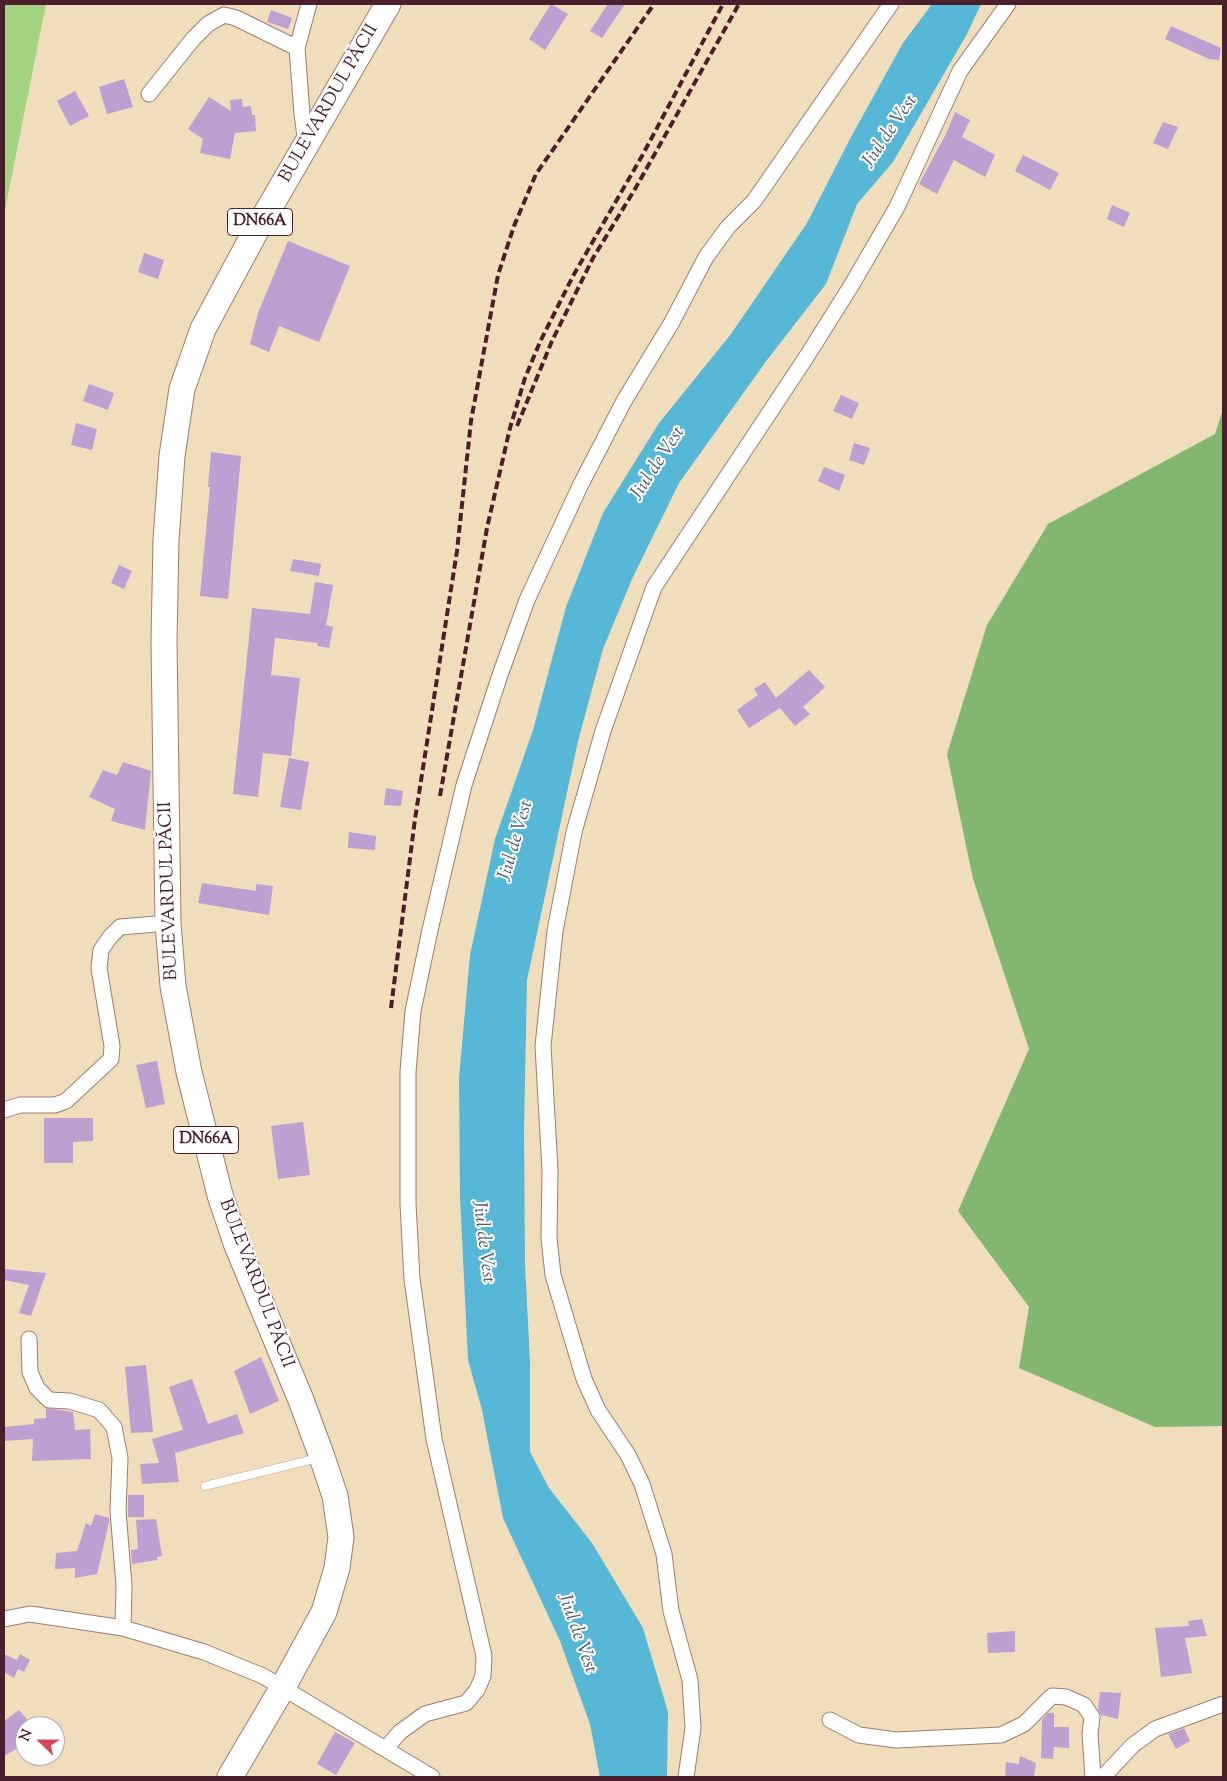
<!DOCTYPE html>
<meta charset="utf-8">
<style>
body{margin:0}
#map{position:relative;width:1227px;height:1781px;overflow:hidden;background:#f0ddbc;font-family:"Sorts Mill Goudy",serif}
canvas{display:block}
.frame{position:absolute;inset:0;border:5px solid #4a1f2b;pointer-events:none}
.north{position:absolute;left:15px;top:1716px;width:50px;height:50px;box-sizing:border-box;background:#fff;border:1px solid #b7a5aa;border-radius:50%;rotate:292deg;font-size:14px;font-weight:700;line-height:20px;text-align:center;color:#4a1f2b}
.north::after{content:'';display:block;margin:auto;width:18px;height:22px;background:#d1495b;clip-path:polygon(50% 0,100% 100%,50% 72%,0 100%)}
</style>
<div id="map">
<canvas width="1227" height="1781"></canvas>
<div class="frame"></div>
<div class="north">N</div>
</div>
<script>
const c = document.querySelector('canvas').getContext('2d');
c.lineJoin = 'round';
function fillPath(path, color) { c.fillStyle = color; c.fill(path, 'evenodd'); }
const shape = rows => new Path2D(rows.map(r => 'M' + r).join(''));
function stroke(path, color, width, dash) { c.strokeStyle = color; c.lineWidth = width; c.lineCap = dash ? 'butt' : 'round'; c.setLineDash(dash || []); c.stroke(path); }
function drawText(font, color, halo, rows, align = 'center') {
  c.font = font + ' "Sorts Mill Goudy",serif'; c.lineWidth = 4; c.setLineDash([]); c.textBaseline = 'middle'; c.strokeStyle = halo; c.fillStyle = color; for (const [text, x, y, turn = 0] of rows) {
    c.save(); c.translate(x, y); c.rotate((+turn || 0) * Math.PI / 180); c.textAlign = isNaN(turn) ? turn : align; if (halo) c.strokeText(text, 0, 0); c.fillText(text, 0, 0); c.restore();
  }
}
fillPath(shape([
 [4,4,46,4,4,215]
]), '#a4d482');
fillPath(shape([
 [1223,409,1223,1426,1155,1427,1019,1368,1029,1307,958,1211,1029,1049,973,879,947,754,987,625,1048,524,1215,434]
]), '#83b670');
fillPath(shape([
 [932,4,981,4,967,34,893,162,857,204,826,284,767,360,679,483,632,579,603,649,578,741,527,980,524,1130,525,1264,530,1362,530,1452,549,1488,592,1543,643,1628,668,1712,667,1777,600,1777,590,1724,560,1641,503,1518,482,1410,468,1360,460,1197,459,1078,470,955,495,839,533,730,566,607,603,513,659,423,731,334,807,223,851,137,903,43]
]), '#57b7d6');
fillPath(shape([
 [551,4,568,14,545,50,529,39],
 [608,4,625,4,602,38,590,31],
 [271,10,292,18,288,29,267,22],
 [1171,26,1221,48,1219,60,1209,59,1165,39],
 [124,79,133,107,107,114,99,87],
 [75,91,89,116,70,126,57,101],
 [209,97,231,111,230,100,242,99,243,107,251,106,252,115,255,115,256,131,235,133,230,159,200,153,203,139,188,129],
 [955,112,970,120,962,137,995,155,985,177,954,160,937,194,919,184,946,134],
 [1163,122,1178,127,1168,149,1153,143],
 [1023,155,1059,173,1050,190,1015,171],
 [1112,205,1130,213,1124,227,1107,219],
 [288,241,350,266,319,342,279,326,269,352,250,344,258,313],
 [144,253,164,260,158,279,138,272],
 [89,384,114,393,108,410,83,401],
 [841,395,859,403,852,419,833,411],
 [76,423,97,429,92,450,71,445],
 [854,443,870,448,864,465,849,460],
 [211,452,241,456,228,599,200,596,210,487,208,487],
 [824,467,845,475,839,491,818,481],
 [293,559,321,564,319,576,290,571],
 [119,565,132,571,124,589,111,583],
 [315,582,333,585,326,625,333,627,329,648,317,646,318,643,275,638,271,675,300,678,291,756,263,753,258,797,233,794,252,608,310,614],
 [809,670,825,687,803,707,810,714,795,726,780,708,749,728,737,710,758,695,754,689,765,682,776,698],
 [289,758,309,762,301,810,280,807],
 [123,762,151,771,145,830,111,821,115,809,89,797,103,770,117,775],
 [386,788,403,791,401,806,384,805],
 [349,832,376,836,375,850,348,848],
 [202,883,256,891,256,884,273,886,269,915,198,903],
 [157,1061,165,1104,146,1108,136,1065],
 [44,1118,93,1118,93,1141,73,1142,73,1163,44,1163],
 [303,1122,310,1175,278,1179,271,1126],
 [4,1269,46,1273,31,1316,19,1313,29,1285,4,1280],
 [261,1357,279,1401,250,1414,234,1371],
 [146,1365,153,1432,131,1433,125,1367],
 [192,1379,208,1424,237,1414,244,1433,175,1453,179,1482,142,1484,140,1464,159,1463,152,1439,183,1430,169,1387],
 [46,1408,73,1412,75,1430,90,1429,91,1459,32,1461,33,1439,4,1441,4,1427,34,1424,34,1419,46,1418],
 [128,1495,144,1495,144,1517,128,1517],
 [95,1514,109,1518,109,1522,97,1574,75,1578,75,1568,55,1569,56,1553,77,1551,86,1523,91,1526],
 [156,1519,162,1556,157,1557,157,1560,132,1564,131,1550,138,1549,136,1520],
 [1202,1619,1207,1636,1185,1638,1192,1673,1161,1677,1155,1628,1189,1626,1188,1621],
 [1015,1631,1015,1652,988,1653,987,1633],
 [4,1654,17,1660,20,1654,30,1660,24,1672,18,1669,14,1678,4,1672],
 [1100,1692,1121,1693,1118,1719,1101,1715,1098,1710],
 [19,1710,33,1726,25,1726,25,1744,4,1756,4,1721],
 [1048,1713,1054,1713,1054,1727,1069,1727,1069,1748,1054,1747,1053,1759,1041,1758,1042,1720],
 [1184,1728,1190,1741,1176,1749,1168,1734],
 [335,1732,355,1743,336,1775,317,1764],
 [1020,1756,1036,1763,1034,1777,1005,1777,1006,1762,1019,1764]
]), '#bd9fd2');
const service = shape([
 [205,1486,318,1458]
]);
const minor = shape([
 [149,94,193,39,208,24,224,15,236,18,297,48],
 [306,144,302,114,297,48,309,4],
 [4,1110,20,1105,55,1105,66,1101,111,1059,112,1046,99,968,101,950,110,937,120,927,168,923],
 [29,1339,30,1372,37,1388,49,1400,70,1401,99,1410,114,1427,120,1458,118,1511,124,1585,123,1628,204,1652,263,1676,432,1777],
 [4,1619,30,1614,123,1628],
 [830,1720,859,1735,896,1740,1001,1735,1024,1724,1052,1696,1066,1697,1084,1705,1092,1717,1090,1734,1093,1777],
 [386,1748,400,1732,425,1714,466,1703,477,1690,483,1676,484,1656,434,1439,412,1279,408,1204,408,1072,413,1011,430,930,464,785,500,675,527,600,581,484,624,401,672,322,706,257,728,227,754,201,891,4],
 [686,1777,693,1728,690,1680,671,1611,664,1554,642,1484,628,1455,598,1410,584,1379,553,1275,549,1238,550,1170,543,1046,555,931,574,832,603,731,654,587,807,356,851,286,897,207,960,71,1008,4],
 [1103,1777,1133,1745,1155,1729,1223,1704]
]);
const primary = shape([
 [230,1777,283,1687,324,1612,337,1568,341,1537,335,1496,322,1457,301,1400,236,1243,220,1195,189,1072,173,986,168,923,164,641,166,540,172,456,182,389,203,329,253,236,388,4]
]);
stroke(service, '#9d7e74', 9);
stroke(minor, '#9d7e74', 17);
stroke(primary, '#9d7e74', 27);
stroke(service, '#fff', 8);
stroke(minor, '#fff', 15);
stroke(primary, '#fff', 25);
stroke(shape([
 [517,426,552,341,593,258,635,189,739,4],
 [440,796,487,528,510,428,525,378,540,342,573,276,642,156,723,4],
 [391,1008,415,819,457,551,471,421,498,275,514,226,536,174,654,4]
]), '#4a1f2b', 4, [8, 4]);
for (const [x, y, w] of [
 [260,222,65],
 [206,1140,65]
]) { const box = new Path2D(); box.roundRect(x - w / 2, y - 13.5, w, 27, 4); c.fillStyle = '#fff'; c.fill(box); stroke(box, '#4a1f2b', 1); }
drawText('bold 16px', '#4a1f2b', null, [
 ["DN66A",260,222],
 ["DN66A",206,1140]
]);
drawText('18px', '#4a1f2b', '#fff', [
 ["BULEVARDUL PĂCII",330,104,-60],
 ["BULEVARDUL PĂCII",170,891,-92],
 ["BULEVARDUL PĂCII",255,1284,69]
]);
drawText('italic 19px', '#4f5c6f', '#fff', [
 ["Jiul de Vest",891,132,-56],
 ["Jiul de Vest",659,464,-57],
 ["Jiul de Vest",517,841,-74],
 ["Jiul de Vest",482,1242,83],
 ["Jiul de Vest",576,1634,70]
]);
</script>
